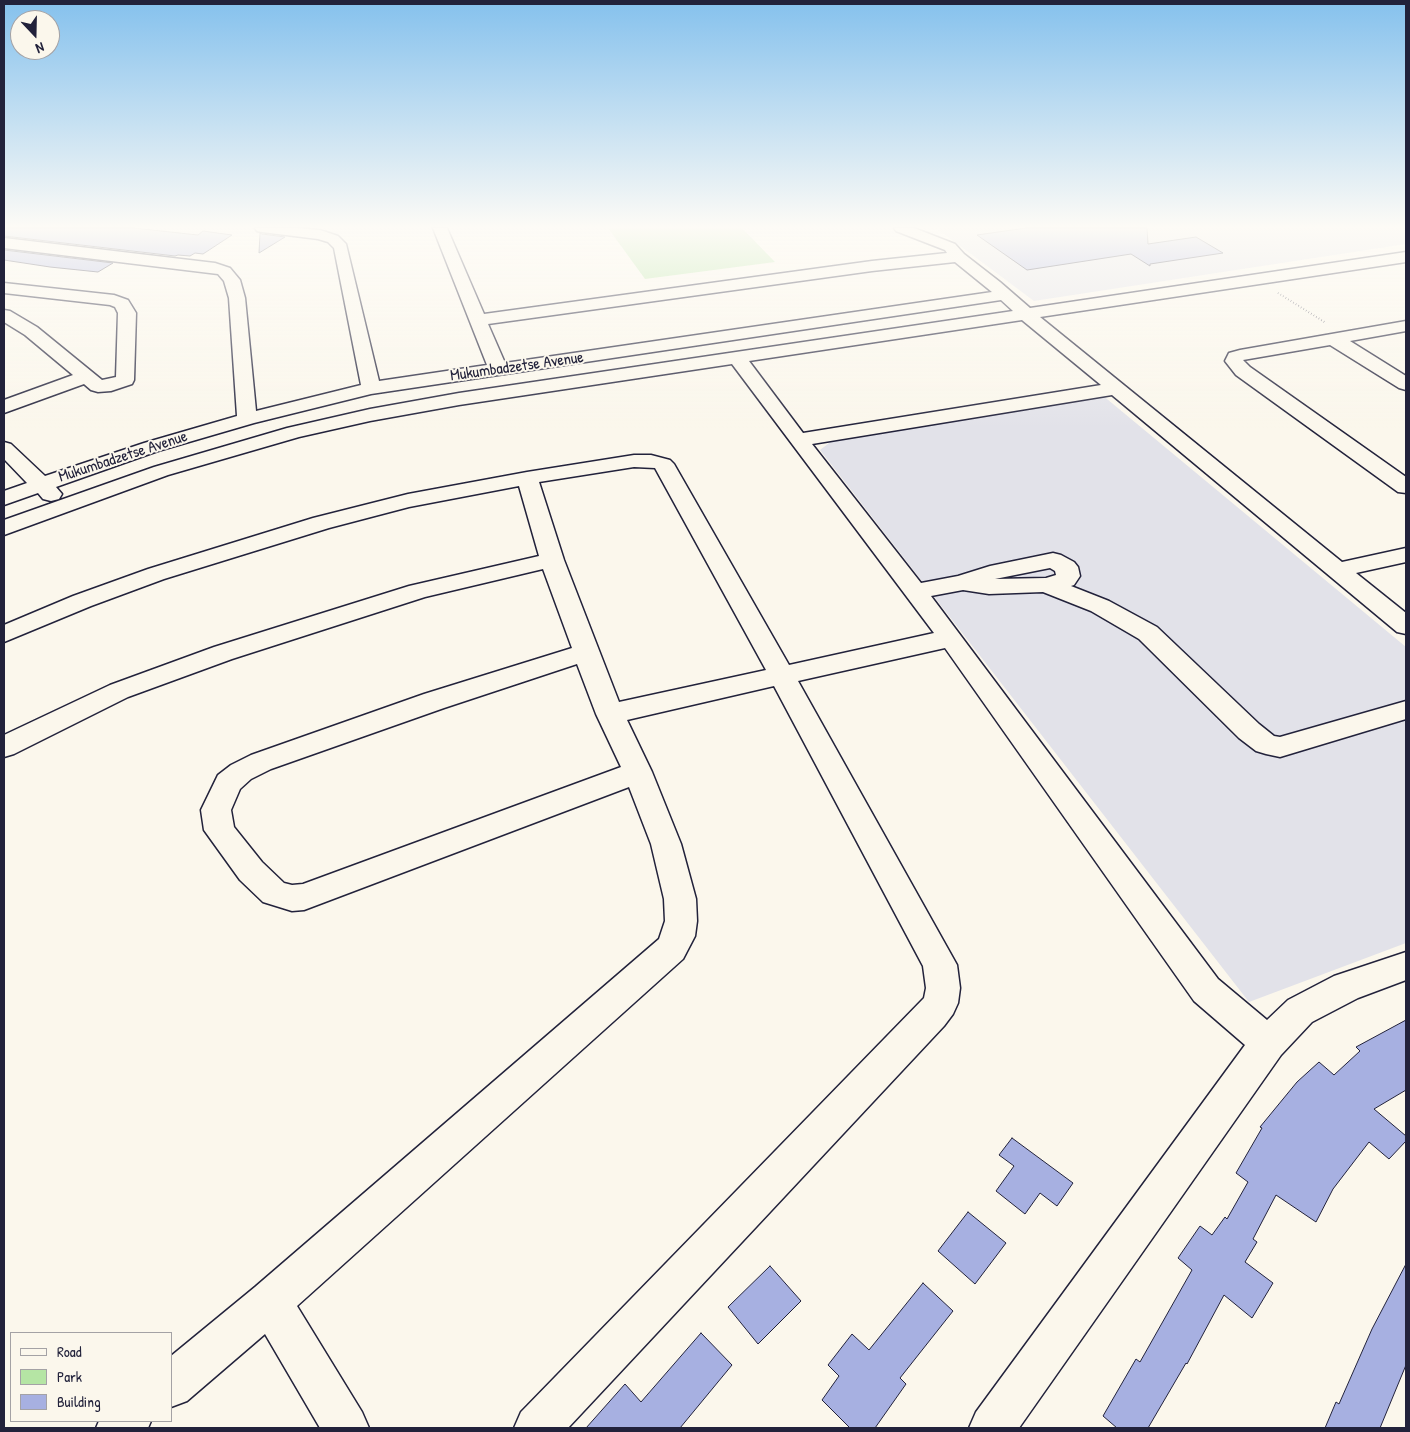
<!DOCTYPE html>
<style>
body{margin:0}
#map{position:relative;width:1410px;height:1432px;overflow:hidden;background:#fbf7ec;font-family:"Patrick Hand",sans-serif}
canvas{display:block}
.frame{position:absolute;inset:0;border:5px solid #22223b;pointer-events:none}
.legend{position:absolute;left:10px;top:1332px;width:162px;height:90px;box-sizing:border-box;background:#fbf7ec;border:1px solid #a4a2a5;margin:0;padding:6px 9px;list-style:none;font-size:15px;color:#22223b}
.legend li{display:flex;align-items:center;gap:10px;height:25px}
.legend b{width:25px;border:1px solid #a4a2a5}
.north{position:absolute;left:10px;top:10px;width:50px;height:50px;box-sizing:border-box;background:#fbf7ec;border:1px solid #a4a2a5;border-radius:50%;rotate:159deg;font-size:14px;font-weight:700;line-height:20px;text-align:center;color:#22223b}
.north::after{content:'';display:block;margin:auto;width:18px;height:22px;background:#22223b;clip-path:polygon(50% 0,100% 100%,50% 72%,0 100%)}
</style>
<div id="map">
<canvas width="1410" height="1432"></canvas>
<div class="frame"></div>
<ul class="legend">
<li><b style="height:6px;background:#fbf7ec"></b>Road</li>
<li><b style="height:14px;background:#b5e5a4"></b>Park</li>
<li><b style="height:14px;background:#a7b0e1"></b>Building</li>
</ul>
<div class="north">N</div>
</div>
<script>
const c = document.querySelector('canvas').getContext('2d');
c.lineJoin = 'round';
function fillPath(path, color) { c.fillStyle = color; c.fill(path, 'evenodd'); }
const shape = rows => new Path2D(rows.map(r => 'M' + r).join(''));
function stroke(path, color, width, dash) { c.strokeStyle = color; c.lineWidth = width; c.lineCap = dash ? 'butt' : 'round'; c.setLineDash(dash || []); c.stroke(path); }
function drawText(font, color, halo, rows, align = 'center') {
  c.font = font + ' "Patrick Hand",sans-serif'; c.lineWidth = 4; c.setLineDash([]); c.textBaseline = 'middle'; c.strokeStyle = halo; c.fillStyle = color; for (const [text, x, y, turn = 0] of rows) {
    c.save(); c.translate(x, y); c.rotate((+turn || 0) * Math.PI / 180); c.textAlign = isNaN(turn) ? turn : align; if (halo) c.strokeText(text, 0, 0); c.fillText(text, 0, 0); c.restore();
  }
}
fillPath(shape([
 [936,228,1406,228,1406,244,1034,301],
 [1101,394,1406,647,1406,943,1249,1002,820,450,833,440]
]), '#e2e2e9');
fillPath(shape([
 [608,228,742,228,775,262,645,279]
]), '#b5e5a4');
const building = shape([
 [4,228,134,228,198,235,203,231,232,235,203,254,195,253,190,256,178,255,175,256,4,236,4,228],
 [1026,228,1147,228,1148,244,1196,237,1223,253,1150,264,1150,266,1131,254,1027,270,977,235,1026,228],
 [260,233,262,234,285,237,259,253,260,233],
 [4,250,113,263,98,272,50,267,4,260,4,250],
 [1406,1020,1406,1090,1374,1109,1406,1136,1406,1141,1389,1159,1369,1142,1333,1189,1316,1222,1276,1195,1253,1239,1257,1242,1245,1262,1273,1283,1252,1318,1224,1295,1187,1364,1186,1363,1148,1428,1117,1428,1103,1416,1136,1359,1140,1362,1192,1270,1178,1258,1200,1226,1212,1235,1225,1217,1227,1219,1248,1182,1236,1173,1262,1128,1260,1127,1297,1082,1319,1062,1334,1075,1360,1051,1356,1047,1406,1020],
 [1012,1138,1073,1183,1057,1206,1040,1193,1025,1214,996,1191,1014,1166,999,1155,1012,1138],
 [968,1212,1006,1243,975,1284,938,1251,968,1212],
 [1406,1264,1406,1365,1380,1428,1325,1428,1336,1402,1339,1404,1372,1329,1406,1264],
 [770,1266,801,1301,758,1344,728,1307,770,1266],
 [923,1283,953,1311,900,1378,906,1384,875,1428,850,1428,822,1400,839,1376,828,1365,852,1334,869,1350,923,1283],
 [701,1333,732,1365,680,1428,586,1428,625,1384,641,1402,701,1333]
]);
fillPath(building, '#a7b0e1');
stroke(building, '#22223b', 1);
const minor = shape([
 [255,228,297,228,320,230,338,236,346,244,379,381,487,365,433,228,447,228,484,314,872,261,947,253,945,250,896,231,894,228,914,228,955,244,964,254,1000,282,1030,308,1406,252,1406,262,1040,317,1342,562,1406,548,1406,562,1356,573,1406,613,1406,634,1397,632,1112,395,812,444,921,583,958,576,990,566,1053,553,1061,555,1074,562,1078,567,1080,576,1074,585,1071,586,1109,601,1157,627,1259,724,1274,736,1280,737,1406,701,1406,719,1280,757,1266,754,1256,751,1239,738,1139,639,1091,611,1043,592,989,594,963,590,931,596,1218,979,1267,1020,1288,1000,1334,976,1406,952,1406,980,1358,998,1312,1022,1281,1055,1019,1428,969,1428,976,1412,1245,1045,1194,1001,945,648,798,681,957,965,960,988,958,1003,953,1014,944,1026,568,1428,514,1428,521,1412,924,998,926,988,923,966,774,686,627,720,652,772,681,844,696,899,697,921,695,936,683,959,297,1306,362,1412,369,1428,320,1428,265,1334,187,1401,171,1407,171,1356,255,1287,659,939,665,921,664,899,651,844,629,787,304,910,292,911,263,902,240,880,204,830,201,810,218,775,231,765,251,755,424,694,572,648,543,569,425,597,232,659,128,697,14,754,4,757,4,735,110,685,214,647,409,586,539,556,519,486,409,507,329,528,164,579,91,606,4,642,4,625,73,596,148,569,313,518,408,494,527,472,634,455,651,455,670,460,674,464,789,665,934,633,732,364,459,405,370,421,299,437,168,475,4,535,4,520,154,467,287,428,370,409,459,393,1013,311,1001,300,371,394,254,423,158,451,56,487,62,494,59,499,51,501,43,499,38,493,4,505,4,491,27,483,4,459,4,442,11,444,45,476,144,443,237,416,229,298,224,281,218,274,4,248,4,238,215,263,230,268,240,280,245,298,256,411,361,385,334,248,328,242,318,239,262,232,257,231,255,228],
 [955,262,992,292,505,363,488,324,872,271,955,262],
 [1022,320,1101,385,803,433,749,361,1022,320],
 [634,467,655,468,766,670,619,702,564,560,539,482,634,467],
 [1050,568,1055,571,1056,575,1046,578,995,579,1050,568],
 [577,664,596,714,621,767,303,884,292,885,284,883,262,862,234,827,231,810,240,789,251,779,271,769,444,708,577,664],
 [4,283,114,295,128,300,136,313,134,380,132,384,111,391,98,392,91,390,84,384,4,413,4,400,73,375,25,335,4,322,4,310,10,311,37,327,102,380,116,377,118,313,115,307,110,305,4,293,4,283],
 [1406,321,1406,331,1350,341,1406,376,1406,390,1399,388,1330,345,1243,360,1250,367,1406,477,1406,493,1398,492,1236,375,1225,361,1229,353,1240,350,1406,321],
 [99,1421,151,1421,148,1428,96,1428,99,1421]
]);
stroke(minor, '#22223b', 3);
stroke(shape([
 [1278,293,1326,323]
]), '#22223b', 2, [0.5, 2.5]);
fillPath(minor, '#fbf7ec');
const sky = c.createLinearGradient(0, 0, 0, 428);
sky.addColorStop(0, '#85c1ed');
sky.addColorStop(0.53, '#fdfbf6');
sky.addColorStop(1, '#fdfbf600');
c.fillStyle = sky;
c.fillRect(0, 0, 1410, 428);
drawText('16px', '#22223b', '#fbf7ec', [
 ["Mukumbadzetse Avenue",517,367,-8],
 ["Mukumbadzetse Avenue",123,457,-18]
]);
</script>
